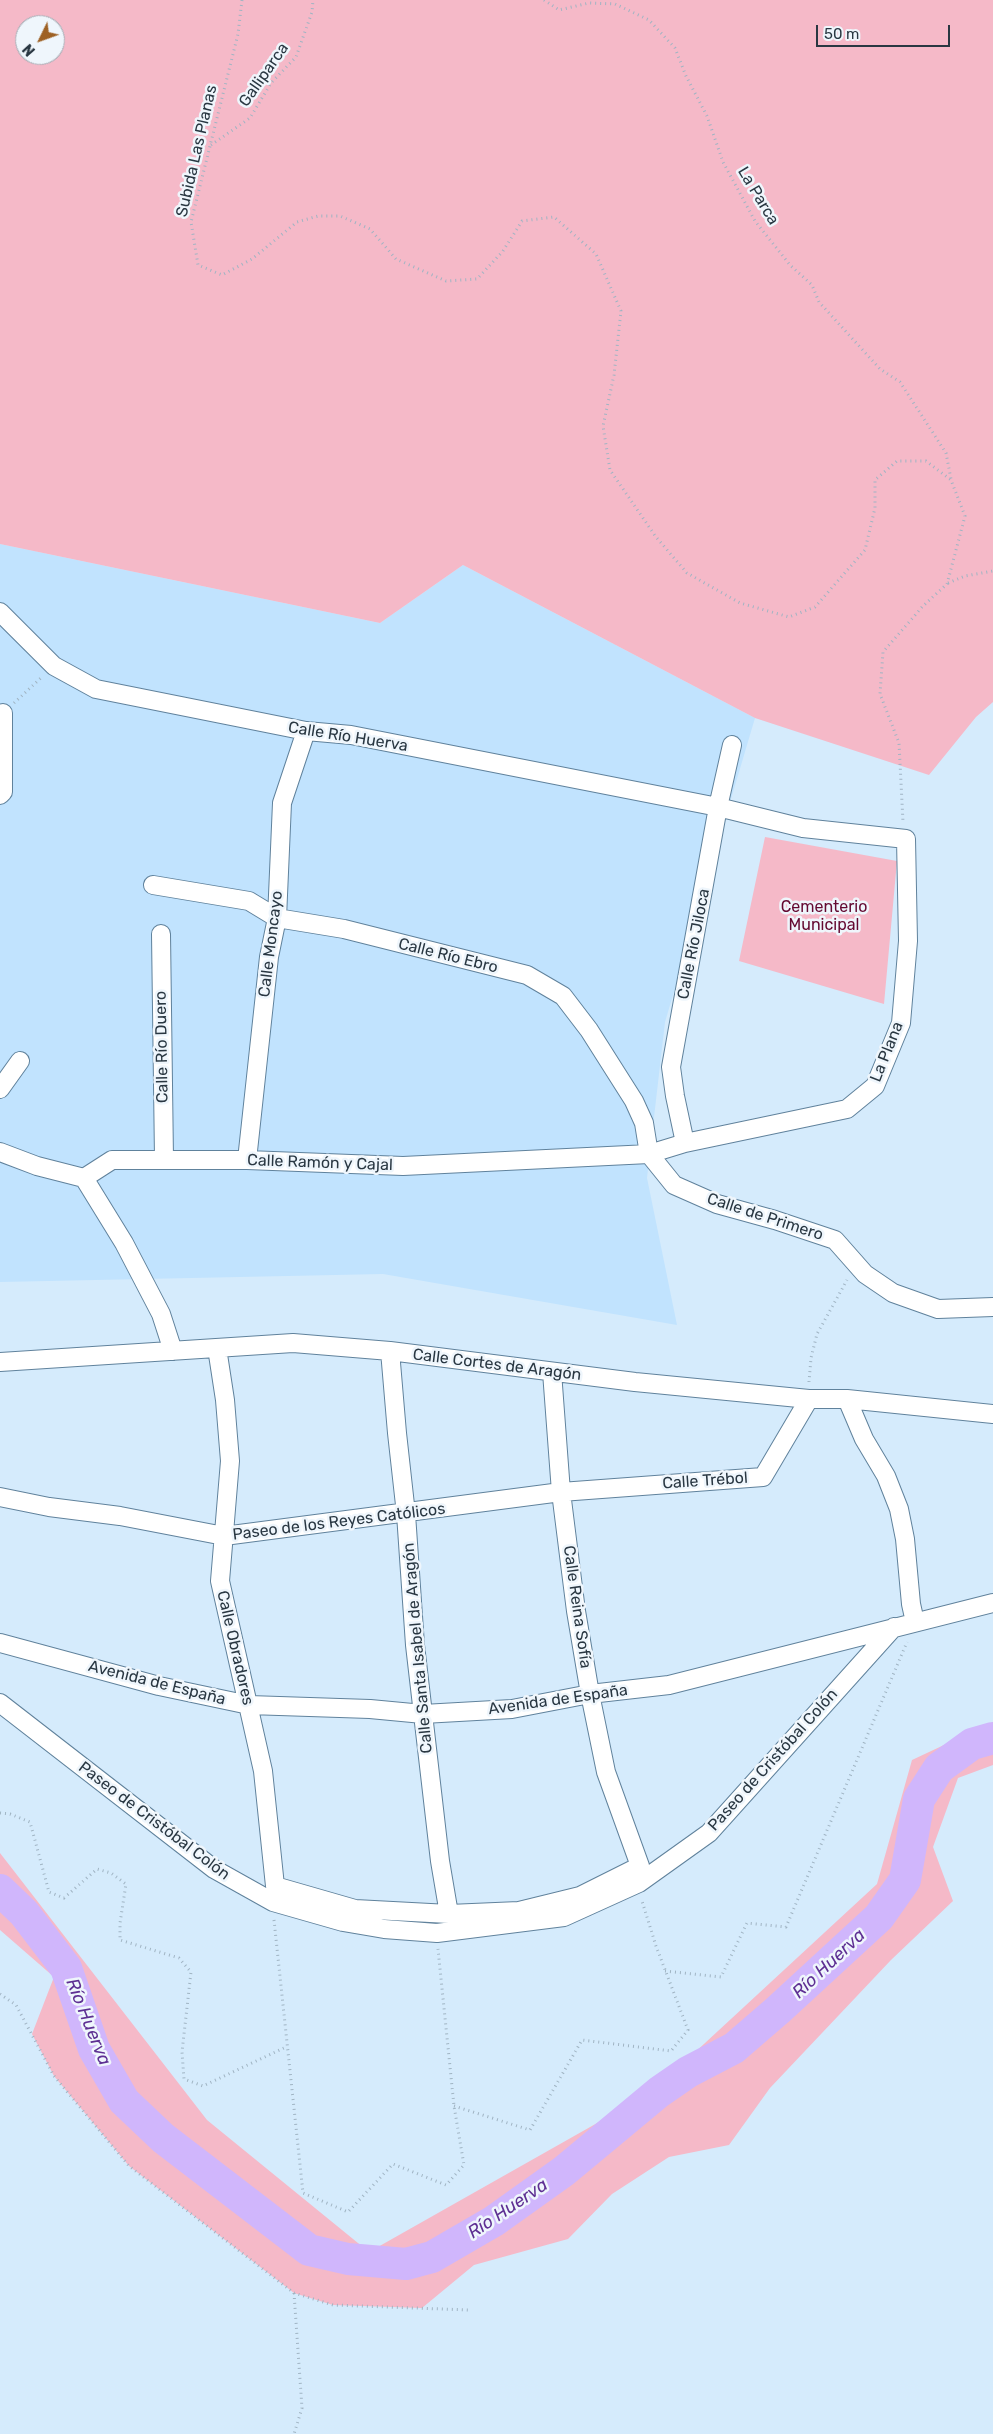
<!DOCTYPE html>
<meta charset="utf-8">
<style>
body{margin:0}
#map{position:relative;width:993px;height:2434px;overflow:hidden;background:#d5ebfc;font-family:Rubik,sans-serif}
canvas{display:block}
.north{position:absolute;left:15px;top:15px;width:50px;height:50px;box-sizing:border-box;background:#eff6fc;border:1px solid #a0aab2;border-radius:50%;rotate:228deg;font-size:14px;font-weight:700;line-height:20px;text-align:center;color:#293742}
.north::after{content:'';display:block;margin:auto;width:18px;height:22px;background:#9e6124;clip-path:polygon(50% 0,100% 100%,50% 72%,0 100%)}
.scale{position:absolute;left:816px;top:25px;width:134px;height:22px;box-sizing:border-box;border:2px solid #293742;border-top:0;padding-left:6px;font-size:15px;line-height:18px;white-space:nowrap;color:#293742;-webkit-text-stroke:4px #eff6fc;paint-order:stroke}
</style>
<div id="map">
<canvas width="993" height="2434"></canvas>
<div class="north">N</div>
<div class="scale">50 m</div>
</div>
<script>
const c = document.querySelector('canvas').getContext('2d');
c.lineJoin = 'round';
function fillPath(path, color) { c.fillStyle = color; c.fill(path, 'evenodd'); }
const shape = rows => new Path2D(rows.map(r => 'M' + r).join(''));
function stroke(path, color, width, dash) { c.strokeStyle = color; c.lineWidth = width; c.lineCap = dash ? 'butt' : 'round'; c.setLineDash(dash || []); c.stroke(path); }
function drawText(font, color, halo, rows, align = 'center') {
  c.font = font + ' Rubik,sans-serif'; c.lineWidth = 5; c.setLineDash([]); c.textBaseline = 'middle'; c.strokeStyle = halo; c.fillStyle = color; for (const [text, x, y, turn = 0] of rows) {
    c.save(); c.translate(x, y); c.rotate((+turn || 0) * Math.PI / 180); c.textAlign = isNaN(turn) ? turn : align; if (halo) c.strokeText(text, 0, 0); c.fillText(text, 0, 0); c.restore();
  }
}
fillPath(shape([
 [0,544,380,623,463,565,755,718,665,1022,647,1178,677,1325,383,1274,0,1282]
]), '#c1e3fe');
fillPath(shape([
 [0,0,993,0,993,702,976,717,929,775,755,718,463,565,380,623,0,544],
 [25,25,55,25,55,55,25,55],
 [765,837,897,861,884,1004,739,961],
 [993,1722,993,1765,958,1778,933,1847,953,1901,891,1960,770,2088,729,2145,669,2157,612,2194,568,2239,474,2265,422,2308,333,2305,294,2293,129,2166,54,2076,32,2034,54,1977,0,1930,0,1853,207,2120,369,2252,652,2092,877,1884,912,1760]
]), '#f5b9c8');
stroke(shape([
 [0,1890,24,1913,66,1968,94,2049,124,2101,163,2138,309,2250,348,2259,406,2264,432,2257,494,2221,564,2171,659,2092,688,2072,734,2048,778,2010,879,1917,905,1880,919,1799,939,1768,972,1744,993,1738]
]), '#d0b6fc', 32);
const street = shape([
 [0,612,54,666,96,689,306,731,351,735,718,807,803,828,906,839,908,941,901,1023,875,1086,847,1109,685,1143,649,1154,403,1166,247,1160,112,1160,84,1178,37,1166,0,1152],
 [0,795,3,792,3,713],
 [153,885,249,901,277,918,344,929,527,975,563,996,589,1030,634,1101,644,1123,649,1154],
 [161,934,164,1159],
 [0,1089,20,1061],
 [685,1143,675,1096,671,1067,718,807,732,745],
 [649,1154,674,1185,717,1204,775,1220,835,1240,865,1274,893,1293,938,1309,993,1307],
 [247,1160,269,957,277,918,282,803,306,731],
 [84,1178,124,1243,161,1314,173,1351],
 [217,1348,225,1400,230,1461,220,1581,263,1771,275,1886,355,1909,449,1914,519,1911,580,1896,640,1866,606,1772,590,1694,576,1611,561,1492,552,1372],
 [390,1351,397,1433,406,1514,415,1645,440,1861,449,1914],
 [0,1362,293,1343,390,1351,635,1382,809,1399,847,1399,993,1414],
 [847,1399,864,1439,886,1476,899,1509,905,1539,911,1604,915,1622],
 [0,1497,49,1507,120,1516,224,1536,561,1492,763,1477,809,1399],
 [0,1643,159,1686,249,1705,370,1709,423,1714,512,1709,590,1694,669,1685,993,1603],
 [0,1703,214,1869,273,1902,343,1922,384,1929,437,1933,564,1917,639,1883,709,1833,894,1627]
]);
stroke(street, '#60829c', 20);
stroke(shape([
 [242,0,238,34,191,222,198,265,222,275,252,259,297,222,318,216,340,216,370,229,396,259,446,281,477,279,503,251,522,221,554,217,596,254,621,311,614,375,603,426,610,470,656,537,687,573,740,603,789,617,815,607,865,550,875,508,875,480,897,461,926,461,951,480,965,516,947,584,923,606,883,652,880,694,899,743,903,822],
 [544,0,559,10,589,3,615,4,649,20,675,48,686,76,707,116,723,162,755,221,790,265,812,285,819,302,880,369,900,382,946,453,951,479],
 [211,145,250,118,271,83,296,57,312,12,313,0],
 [948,583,965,576,993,571],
 [14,703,43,676],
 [809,1382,811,1358,817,1334,847,1280],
 [0,1813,10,1814,30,1822,49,1892,64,1898,97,1869,111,1873,126,1884,120,1923,120,1940,179,1958,191,1972,182,2052,184,2079,203,2086,286,2047],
 [274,1920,303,2193,348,2212,393,2164,446,2185,464,2165,454,2106,438,1949],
 [665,1971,721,1977,747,1923,786,1927,907,1642],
 [0,1994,16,2005,54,2076,129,2166,294,2293,333,2305,469,2310],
 [454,2106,530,2130,582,2040,671,2051,688,2030,656,1946,642,1901],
 [294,2293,302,2408,294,2434]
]), '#a0b4c3', 3, [1, 4]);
stroke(street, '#fff', 18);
drawText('16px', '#293742', '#eff6fc', [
 ["Galliparca",264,75,-55],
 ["Subida Las Planas",197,151,-77],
 ["La Parca",758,196,59],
 ["Calle Río Huerva",348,737,9],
 ["Calle Moncayo",271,944,-83],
 ["Calle Río Jiloca",694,944,-79],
 ["Calle Río Ebro",448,956,14],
 ["Calle Río Duero",162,1047,-91],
 ["La Plana",887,1052,-68],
 ["Calle Ramón y Cajal",320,1163,2],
 ["Calle de Primero",765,1217,18],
 ["Calle Cortes de Aragón",497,1365,7],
 ["Calle Trébol",705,1481,-4],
 ["Paseo de los Reyes Católicos",339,1522,-7],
 ["Calle Reina Sofía",577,1607,82],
 ["Calle Obradores",235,1648,77],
 ["Calle Santa Isabel de Aragón",418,1648,-95],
 ["Avenida de España",157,1683,14],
 ["Avenida de España",558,1700,-8],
 ["Paseo de Cristóbal Colón",773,1760,-48],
 ["Paseo de Cristóbal Colón",154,1821,37]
]);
drawText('16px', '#640931', '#eff6fc', [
 ["Cementerio",824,907],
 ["Municipal",824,925]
]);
drawText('italic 18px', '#5e3093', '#eff6fc', [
 ["Río Huerva",829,1964,-43],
 ["Río Huerva",88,2022,68],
 ["Río Huerva",508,2209,-34]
]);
</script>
